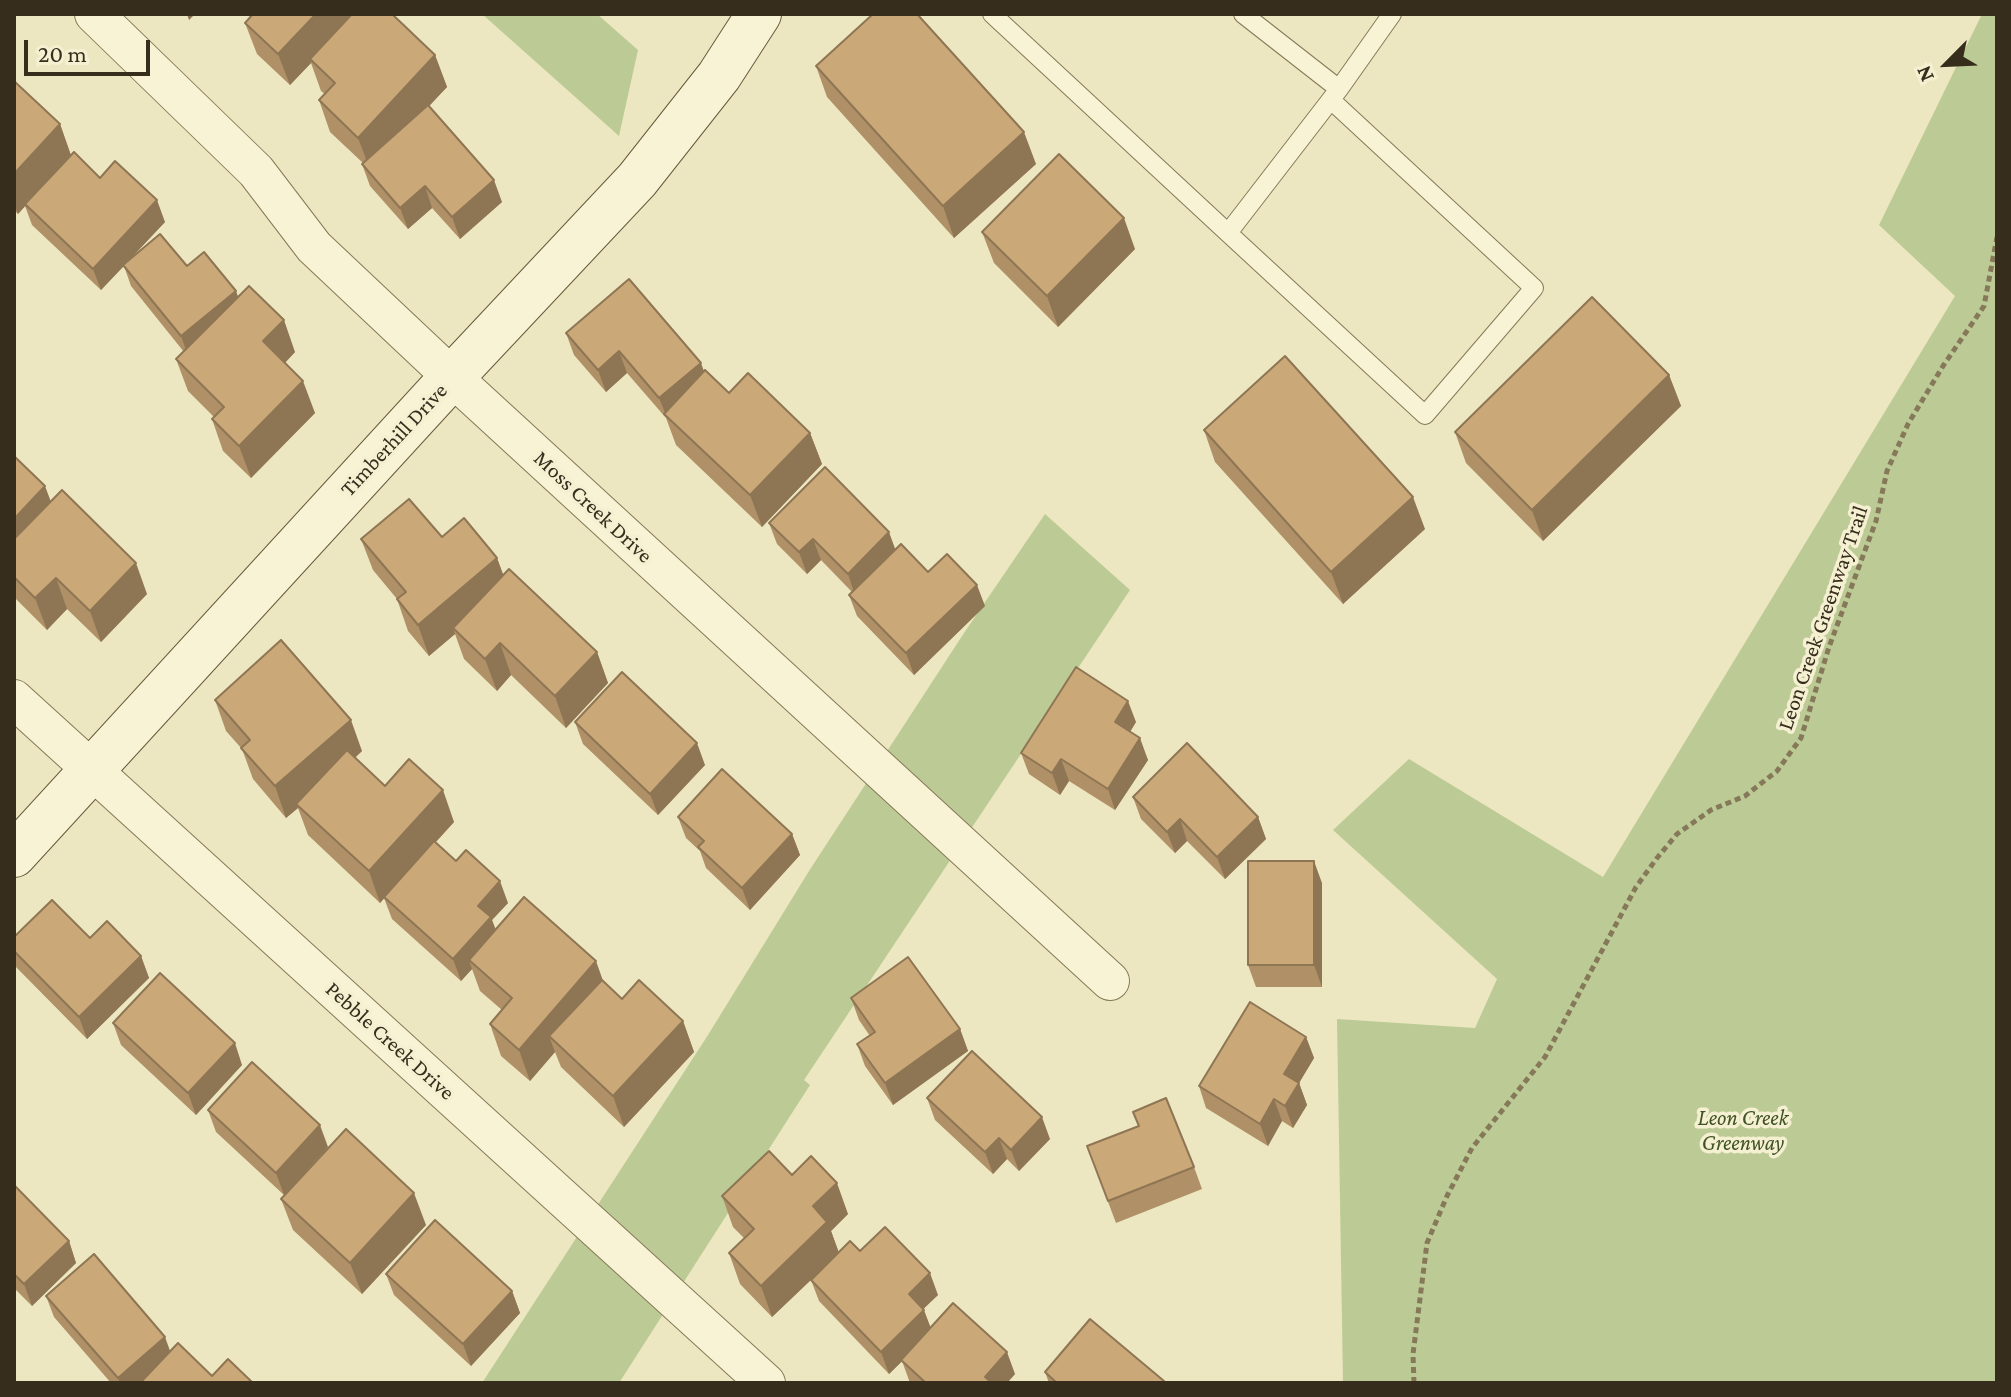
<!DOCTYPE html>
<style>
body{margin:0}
#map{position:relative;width:2011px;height:1397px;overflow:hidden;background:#ede7c1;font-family:"Crimson Pro",serif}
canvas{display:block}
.frame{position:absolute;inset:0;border:16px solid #362d1d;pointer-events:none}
.north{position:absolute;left:1907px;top:24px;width:80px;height:80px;-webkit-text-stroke:6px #f5f0d1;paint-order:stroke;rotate:246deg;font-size:22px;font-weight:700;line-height:32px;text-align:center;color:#362d1d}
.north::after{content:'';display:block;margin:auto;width:28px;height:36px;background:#362d1d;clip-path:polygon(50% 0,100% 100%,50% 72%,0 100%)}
.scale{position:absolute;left:24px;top:40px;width:126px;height:36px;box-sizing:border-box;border:4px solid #362d1d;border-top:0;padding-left:10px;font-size:24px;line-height:28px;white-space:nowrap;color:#362d1d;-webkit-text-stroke:6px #f5f0d1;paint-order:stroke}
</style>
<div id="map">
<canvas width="2011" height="1397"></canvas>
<div class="frame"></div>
<div class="north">N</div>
<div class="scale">20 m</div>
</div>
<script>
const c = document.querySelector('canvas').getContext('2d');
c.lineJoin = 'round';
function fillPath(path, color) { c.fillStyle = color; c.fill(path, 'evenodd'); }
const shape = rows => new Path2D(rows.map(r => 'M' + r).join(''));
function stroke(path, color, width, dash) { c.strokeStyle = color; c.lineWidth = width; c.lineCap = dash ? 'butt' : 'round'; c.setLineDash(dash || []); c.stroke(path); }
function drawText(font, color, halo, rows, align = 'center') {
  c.font = font + ' "Crimson Pro",serif'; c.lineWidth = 7; c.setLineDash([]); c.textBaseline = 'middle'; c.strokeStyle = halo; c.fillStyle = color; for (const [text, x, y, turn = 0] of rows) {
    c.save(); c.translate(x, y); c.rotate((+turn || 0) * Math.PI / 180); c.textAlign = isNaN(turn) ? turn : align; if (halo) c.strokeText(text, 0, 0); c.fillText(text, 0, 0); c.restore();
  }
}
fillPath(shape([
 [482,14,597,14,638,50,619,136],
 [1982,14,1997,14,1997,1383,1343,1383,1337,1019,1475,1028,1497,979,1333,830,1409,759,1603,877,1955,296,1879,225],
 [1045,514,1130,590,804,1080,810,1085,619,1383,482,1383,708,1035,809,871,964,633]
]), '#bccb95');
const lane = shape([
 [992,14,1228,233,1339,89],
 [1243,14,1339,89,1392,14],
 [1228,233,1425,415,1534,288,1331,100]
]);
const street = shape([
 [94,14,256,171,314,247,452,377,1110,981],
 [14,699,766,1383]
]);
const secondary = shape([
 [14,855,452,377,637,180,719,76,759,14]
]);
stroke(lane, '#867959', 20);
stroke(street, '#867959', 40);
stroke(secondary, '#68593c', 46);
stroke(shape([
 [1414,1383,1413,1354,1427,1243,1447,1196,1472,1148,1545,1057,1636,887,1657,858,1677,834,1711,810,1745,796,1777,771,1801,738,1829,647,1876,521,1887,471,1908,424,1943,366,1984,306,1997,237]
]), '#867959', 5, [6, 4]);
stroke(lane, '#f8f3d4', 18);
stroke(street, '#f8f3d4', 38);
stroke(secondary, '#f8f3d4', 44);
fillPath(shape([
 [251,14,392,14,435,55,447,87,429,106,502,202,460,239,432,208,408,229,370,186,362,164,363,163,330,132,319,100,325,94,321,91,311,63,290,85,257,54,245,23,252,15],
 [816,66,1036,164,954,238,827,97],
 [14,81,60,124,71,155,100,178,165,222,132,257,187,266,238,297,295,352,285,363,315,413,251,478,223,451,212,419,214,417,188,391,176,359,184,352,131,286,124,266,101,290,32,225,25,206,18,214,14,210],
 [982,232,1135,249,1058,327,994,263],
 [566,333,704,371,729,393,810,433,822,464,762,527,676,445,666,418,627,373,606,392,574,355],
 [1669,375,1681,406,1543,541,1466,463,1455,432],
 [1204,430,1425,529,1343,604,1215,462],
 [14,456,51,502,147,594,101,642,67,609,47,630,14,597],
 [769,523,895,550,928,572,985,606,914,675,857,616,849,595,852,592,821,560,807,574,777,544],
 [442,537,497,558,503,575,597,652,608,683,566,728,511,675,497,691,464,659,455,634,429,656,408,631,397,599,373,570,361,539],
 [215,700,362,751,355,758,385,786,454,822,435,843,508,903,492,920,495,929,603,981,622,999,683,1021,694,1052,624,1127,561,1067,555,1052,530,1081,501,1056,490,1024,502,1010,480,991,472,969,461,981,392,919,384,898,380,903,308,835,298,808,286,818,253,779,242,749,226,731],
 [575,722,705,765,658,815,583,744],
 [1136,722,1130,732,1148,760,1115,810,1069,781,1060,795,1029,774,1021,753],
 [1133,797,1258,817,1266,839,1225,879,1187,841,1175,853,1141,819],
 [678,817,792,834,800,855,750,910,706,868,700,851,686,838],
 [1322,883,1322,987,1256,987,1248,965],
 [14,937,141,956,149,978,87,1039,15,966],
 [851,998,960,1029,968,1051,893,1105,865,1066,857,1044,870,1036,859,1020],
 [113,1023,242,1065,196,1115,121,1045],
 [1306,1037,1314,1058,1299,1083,1307,1105,1293,1128,1282,1121,1268,1146,1206,1108,1199,1086],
 [927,1098,1050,1139,1019,1171,1007,1159,993,1174,935,1120],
 [208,1110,328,1147,284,1195,216,1132],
 [1138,1126,1194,1167,1202,1189,1116,1223,1087,1146],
 [792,1175,848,1214,831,1231,839,1253,860,1251,938,1295,923,1309,931,1328,1015,1374,1007,1383,910,1383,902,1361,889,1374,819,1301,811,1280,772,1317,740,1284,729,1253,744,1238,733,1227,722,1196],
 [14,1185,69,1241,76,1263,32,1306,14,1288],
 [281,1199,426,1225,362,1294,293,1230],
 [386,1274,512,1291,520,1313,471,1366,394,1295],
 [46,1296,170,1351,212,1376,253,1383,111,1383,54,1317],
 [1045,1372,1164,1381,1165,1383,1049,1383]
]), '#af9067');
fillPath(shape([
 [187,14,195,14,189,20],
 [316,14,354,14,310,59,311,63,290,85,278,54],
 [435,55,447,87,370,169,358,138],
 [60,124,71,156,18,214,14,203,14,174],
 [1024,132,1036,164,954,238,943,206],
 [494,180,502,202,460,239,452,217],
 [425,186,432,208,408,229,400,208],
 [157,200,165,222,101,290,93,269],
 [1124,218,1135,249,1058,327,1047,296],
 [236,291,244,313,189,358,181,336],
 [284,320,295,352,275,373,263,341],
 [619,351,627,373,606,392,598,370],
 [701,363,709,385,666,415,659,398],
 [1669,375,1681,406,1543,541,1532,510],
 [303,381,315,413,251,478,239,446],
 [810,433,822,464,762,527,750,495],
 [45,486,57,518,14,563,14,519],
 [1413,497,1425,529,1343,604,1331,572],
 [889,532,897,554,855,595,848,574],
 [813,539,821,560,807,574,799,552],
 [497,558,509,590,453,628,455,634,429,656,418,625],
 [136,563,147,594,101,642,90,611],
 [56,578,67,609,47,630,35,598],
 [977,585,985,606,914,675,906,653],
 [500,643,511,675,497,691,485,659],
 [597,652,608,683,566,728,555,696],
 [1128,701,1136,722,1123,743,1115,722],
 [351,720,362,751,299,807,296,804,298,808,286,818,275,786],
 [1140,738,1148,760,1115,810,1108,789],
 [697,743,705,765,658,815,650,794],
 [1061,759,1069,781,1060,795,1052,773],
 [443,790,454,822,380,903,369,871],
 [1258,817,1266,839,1225,879,1217,857],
 [1180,819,1187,841,1175,853,1167,832],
 [792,834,800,855,750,910,742,888],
 [1314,861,1322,883,1322,987,1314,965],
 [500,881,508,903,492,920,499,938,469,960,472,969,461,981,453,959,478,906],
 [141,956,149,978,87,1039,79,1017],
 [596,961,607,992,549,1036,555,1052,530,1081,519,1050],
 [683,1021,694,1052,624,1127,613,1096],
 [960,1029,968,1051,893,1105,885,1083],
 [1306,1037,1314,1058,1299,1083,1307,1105,1293,1128,1285,1106,1284,1074],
 [235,1043,242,1065,196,1115,188,1093],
 [1274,1099,1282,1121,1268,1146,1260,1124],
 [1042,1117,1050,1139,1019,1171,1011,1150],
 [320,1125,328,1147,284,1195,276,1173],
 [999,1138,1007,1159,993,1174,985,1152],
 [837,1183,848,1214,831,1231,839,1253,772,1317,761,1286,813,1206],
 [414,1193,426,1225,362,1294,350,1263],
 [69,1241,76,1263,32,1306,24,1284],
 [930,1273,938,1295,916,1316,909,1294],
 [512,1291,520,1313,471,1366,463,1344],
 [924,1310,932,1332,889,1374,881,1352],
 [165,1337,173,1359,146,1383,120,1383,118,1378],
 [1007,1352,1015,1374,1007,1383,988,1383,985,1377]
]), '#8e7654');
const building = shape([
 [253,14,316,14,278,54,245,23,253,14],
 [352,14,392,14,435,55,358,138,319,100,335,83,310,59,352,14],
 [873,14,917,14,1024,132,943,206,816,66,873,14],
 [14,81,60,124,14,174,14,81],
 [428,105,494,180,452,217,425,186,400,208,362,164,428,105],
 [74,152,100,178,115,161,157,200,93,269,25,204,74,152],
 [1059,154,1124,218,1047,296,982,232,1059,154],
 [160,234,187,266,204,252,236,291,181,336,123,265,160,234],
 [629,279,701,363,659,398,619,351,598,370,566,333,629,279],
 [249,286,284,320,263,341,303,381,239,446,212,419,224,407,176,359,249,286],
 [1592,297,1669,375,1532,510,1455,432,1592,297],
 [1285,356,1413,497,1331,572,1204,430,1285,356],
 [705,370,729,393,748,373,810,433,750,495,664,414,705,370],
 [14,456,45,486,14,519,14,456],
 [825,467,889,532,848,574,813,539,799,552,769,523,825,467],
 [62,490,136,563,90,611,56,578,35,598,14,577,14,539,62,490],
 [409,499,442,537,464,518,497,558,418,625,397,599,406,592,361,539,409,499],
 [901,544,928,572,947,554,977,585,906,653,849,595,901,544],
 [509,569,597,652,555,696,500,643,485,659,453,628,509,569],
 [281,640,351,720,275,786,241,748,250,740,215,700,281,640],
 [1076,667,1128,701,1115,722,1140,738,1108,789,1061,759,1052,773,1021,753,1076,667],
 [622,672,697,743,650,794,575,722,622,672],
 [1187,743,1258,817,1217,857,1180,819,1167,832,1133,797,1187,743],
 [347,750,385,786,409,759,443,790,369,871,296,804,347,750],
 [722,769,792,834,742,888,698,847,704,841,678,817,722,769],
 [434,841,456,861,466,850,500,881,478,906,491,917,453,959,384,897,434,841],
 [1248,861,1314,861,1314,965,1248,965,1248,861],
 [524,897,596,961,519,1050,490,1024,512,998,469,960,524,897],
 [52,900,90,938,107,921,141,956,79,1017,14,951,14,937,52,900],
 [908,957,960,1029,885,1083,857,1044,875,1032,851,998,908,957],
 [160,973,235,1043,188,1093,113,1023,160,973],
 [602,980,622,999,639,980,683,1021,613,1096,549,1036,602,980],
 [1250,1002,1306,1037,1284,1074,1299,1083,1285,1106,1274,1099,1260,1124,1199,1086,1250,1002],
 [972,1051,1042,1117,1011,1150,999,1138,985,1152,927,1098,972,1051],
 [252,1062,320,1125,276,1173,208,1110,252,1062],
 [1166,1098,1194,1167,1108,1201,1087,1146,1139,1126,1133,1112,1166,1098],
 [346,1129,414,1193,350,1263,281,1199,346,1129],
 [769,1151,792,1175,811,1156,837,1183,813,1206,827,1222,761,1286,729,1253,754,1229,722,1196,769,1151],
 [14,1185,69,1241,24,1284,14,1274,14,1185],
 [435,1220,512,1291,463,1344,386,1274,435,1220],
 [885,1227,930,1273,909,1294,924,1310,881,1352,811,1280,850,1241,860,1251,885,1227],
 [94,1254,165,1337,118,1378,46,1296,94,1254],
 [953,1303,1007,1352,985,1377,992,1383,926,1383,901,1360,953,1303],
 [1090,1319,1164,1381,1162,1383,1057,1383,1045,1372,1090,1319],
 [178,1343,212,1376,228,1359,253,1383,140,1383,178,1343]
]);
fillPath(building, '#cba878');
stroke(building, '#8e7654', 2);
drawText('22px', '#362d1d', '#f5f0d1', [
 ["Timberhill Drive",394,440,-47],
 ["Moss Creek Drive",593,507,43],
 ["Leon Creek Greenway Trail",1823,618,-71],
 ["Pebble Creek Drive",390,1041,42]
]);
drawText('italic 22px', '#3f5224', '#f5f0d1', [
 ["Leon Creek",1743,1118],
 ["Greenway",1743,1143]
]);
</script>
